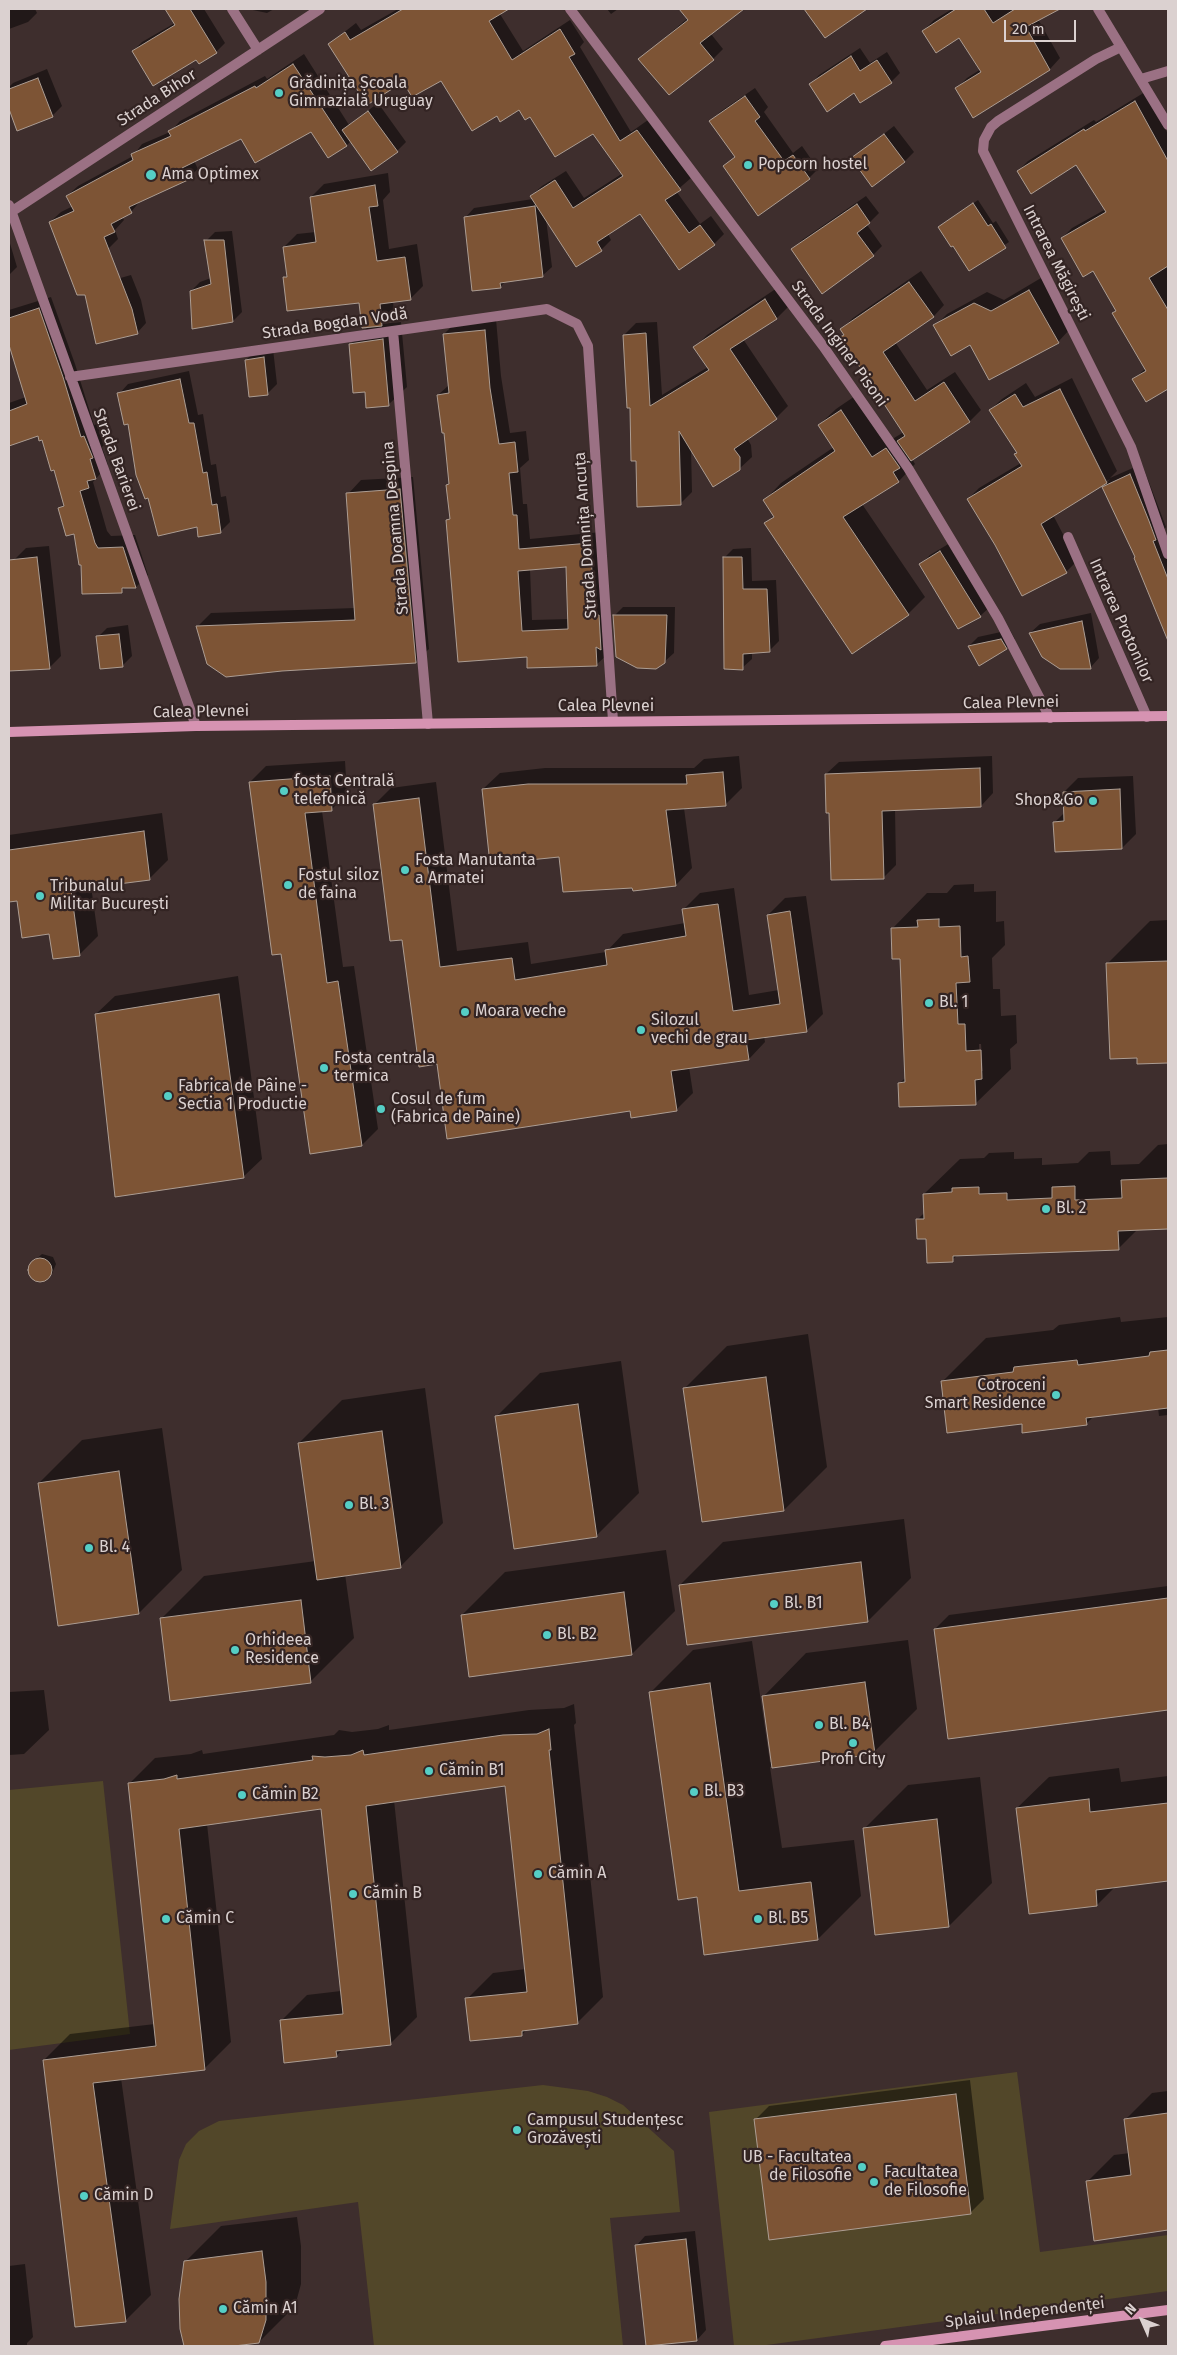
<!DOCTYPE html>
<meta charset="utf-8">
<style>
body{margin:0}
#map{position:relative;width:1177px;height:2355px;overflow:hidden;background:#3e2e2d;font-family:"Fira Sans",sans-serif}
canvas{display:block}
.frame{position:absolute;inset:0;border:10px solid #dbd1d0;pointer-events:none}
.north{position:absolute;left:1117px;top:2295px;width:50px;height:50px;-webkit-text-stroke:4px #332423;paint-order:stroke;rotate:314deg;font-size:14px;font-weight:700;line-height:20px;text-align:center;color:#dbd1d0}
.north::after{content:'';display:block;margin:auto;width:18px;height:22px;background:#dbd1d0;clip-path:polygon(50% 0,100% 100%,50% 72%,0 100%)}
.scale{position:absolute;left:1004px;top:20px;width:72px;height:22px;box-sizing:border-box;border:2px solid #dbd1d0;border-top:0;padding-left:6px;font-size:15px;line-height:18px;white-space:nowrap;color:#dbd1d0;-webkit-text-stroke:4px #332423;paint-order:stroke}
</style>
<div id="map">
<canvas width="1177" height="2355"></canvas>
<div class="frame"></div>
<div class="north">N</div>
<div class="scale">20 m</div>
</div>
<script>
const c = document.querySelector('canvas').getContext('2d');
c.lineJoin = 'round';
function fillPath(path, color) { c.fillStyle = color; c.fill(path, 'evenodd'); }
const shape = rows => new Path2D(rows.map(r => 'M' + r).join(''));
function stroke(path, color, width, dash) { c.strokeStyle = color; c.lineWidth = width; c.lineCap = dash ? 'butt' : 'round'; c.setLineDash(dash || []); c.stroke(path); }
function drawText(font, color, halo, rows, align = 'center') {
  c.font = font + ' "Fira Sans",sans-serif'; c.lineWidth = 4.5; c.setLineDash([]); c.textBaseline = 'middle'; c.strokeStyle = halo; c.fillStyle = color; for (const [text, x, y, turn = 0] of rows) {
    c.save(); c.translate(x, y); c.rotate((+turn || 0) * Math.PI / 180); c.textAlign = isNaN(turn) ? turn : align; if (halo) c.strokeText(text, 0, 0); c.fillText(text, 0, 0); c.restore();
  }
}
fillPath(shape([
 [103,1781,130,2034,9,2050,9,1790],
 [1017,2072,1040,2252,1168,2235,1168,2291,759,2346,734,2346,709,2112],
 [543,2085,588,2091,607,2097,623,2105,674,2151,680,2212,610,2218,623,2346,374,2346,358,2202,170,2229,179,2160,186,2144,199,2131,219,2121]
]), '#524729');
fillPath(shape([
 [9,9,35,9,37,13,28,22,9,29],
 [176,9,204,9,225,43,216,52,133,51,142,42,175,23,170,15],
 [248,9,274,9,267,13],
 [398,9,506,9,500,14,523,51,570,20,584,42,580,47,631,132,648,120,691,178,676,191,700,224,711,216,724,234,714,244,640,212,608,234,611,240,601,250,546,219,552,267,542,276,506,281,500,287,465,218,474,208,533,199,531,196,542,186,566,171,584,198,623,173,594,132,531,115,520,108,497,114,441,79,403,80,329,44,356,23,361,30],
 [607,9,618,9,611,14],
 [681,9,740,9,711,34,723,49,713,59,640,59,688,18],
 [806,9,861,9,825,37],
 [952,9,1057,9,1038,19,1060,58,1050,69,974,117,956,89,967,78,981,69,960,36,923,31,934,20],
 [860,48,870,63,887,52,900,73,891,82,854,92,810,85,819,75],
 [304,54,349,125,378,103,406,142,397,151,351,141,346,146,311,130,242,137,194,161,198,169,187,179,141,200,131,212,122,217,124,220,115,230,118,239,108,249,50,222,61,212,73,206,67,196,78,186,133,156,142,144,170,132,180,121,265,76,267,79],
 [47,69,62,106,52,116,18,129,9,105,9,87,13,83],
 [755,88,768,107,764,112,793,153,802,146,818,169,809,178,758,214,724,167,736,156,711,122,720,112],
 [1145,92,1168,134,1168,315,1166,316,1168,321,1168,391,1167,389,1134,379,1146,368,1114,313,1117,310,1093,270,1062,238,1072,228,1106,209,1077,164,1018,171,1028,161,1094,120,1096,122],
 [894,126,914,152,904,162,853,158],
 [388,173,390,192,383,200,389,249,417,244,423,286,410,299,393,301,394,312,381,324,401,322,407,387,388,405,366,390,350,345,369,326,360,302,284,278,288,273,284,247,297,234,316,232,311,197,324,184],
 [378,298,380,298,382,315,379,315],
 [866,196,879,213,867,225,882,246,873,255,793,250,802,240],
 [978,200,993,223,996,221,1009,242,969,269,954,244,939,227],
 [232,231,242,312,233,321,191,291,200,282,211,278,206,241,215,232],
 [9,240,17,267,9,275],
 [921,271,944,305,934,316,895,342,927,390,955,372,981,410,970,421,912,459,915,464,899,481,862,504,925,597,908,614,852,652,766,524,774,515,765,500,781,483,834,447,819,425,836,409,858,394,889,441,904,432,842,329,853,318],
 [131,275,141,300,146,323,137,333,96,285],
 [1041,278,1070,329,1058,342,971,343,935,326,947,314,987,292,1004,300],
 [777,288,789,306,777,318,743,339,788,406,776,418,747,438,751,445,752,457,739,469,691,448,692,492,680,504,637,460,624,335,636,323,657,322,662,395,708,367,695,347,707,335],
 [51,297,75,364,94,425,97,424,104,445,102,447,108,465,93,482,107,531,111,536,135,535,148,575,136,587,126,587,121,591,82,564,75,532,60,508,65,503,55,468,43,438,38,434,9,444,9,403,26,397,9,343,9,310],
 [496,319,501,376,510,433,526,431,529,460,520,468,523,504,527,504,530,539,601,532,608,654,596,665,528,655,448,520,451,517,448,485,450,482,445,431,438,395,449,385,444,334,455,323],
 [567,565,569,619,532,620,530,569],
 [273,349,277,384,267,394,246,360,255,351],
 [189,371,198,415,203,414,211,465,216,464,221,497,226,496,230,522,221,531,199,535,198,526,129,423,119,394,128,384],
 [1072,378,1117,471,1110,478,1142,464,1166,527,1164,530,1168,541,1168,640,1135,558,1137,557,1103,487,1110,479,1053,515,1077,561,1066,572,996,544,968,499,979,488,1021,463,1018,452,990,410,1002,399,1026,383,1035,397],
 [413,477,429,649,415,662,282,670,198,626,211,613,355,608,348,494,361,480],
 [950,543,990,607,980,616,958,628,921,564,930,555],
 [49,546,61,656,49,668,9,670,9,588,17,587,14,560,26,548],
 [751,548,752,581,776,580,779,641,770,650,752,652,752,659,742,668,724,558,733,549],
 [623,607,675,607,674,653,664,662,614,616],
 [1091,613,1099,658,1090,668,1030,633,1040,624],
 [128,625,132,656,123,665,98,637,107,628],
 [1010,630,1015,639,1006,648,969,646,978,637],
 [739,756,742,788,725,805,684,808,692,868,676,885,633,887,560,855,483,789,500,773,545,768,694,768,704,759],
 [992,756,993,793,981,806,895,809,896,865,884,877,830,811,826,774,839,762],
 [345,761,347,794,331,810,322,811,343,967,354,966,378,1129,362,1145,282,952,250,782,266,766],
 [1133,776,1136,834,1122,848,1055,822,1065,812,1064,792,1078,778],
 [436,782,457,951,528,942,531,964,606,952,623,934,685,923,683,910,700,893,734,888,749,995,779,990,768,915,785,898,806,896,823,1014,806,1031,764,1036,765,1042,749,1059,689,1067,693,1093,676,1110,631,1110,438,1063,403,938,375,804,391,788],
 [162,813,168,860,150,878,91,886,98,936,80,954,18,900,9,901,9,835],
 [974,884,974,892,996,891,996,922,1004,921,1005,945,992,958,993,989,1000,989,1001,1016,1016,1015,1017,1043,1010,1049,1011,1069,975,1104,900,1083,906,1077,901,958,892,929,927,893,947,893,954,885],
 [979,1044,981,1044,983,1071,980,1071],
 [1168,920,1168,1062,1138,1063,1138,1056,1107,964,1150,921],
 [238,976,262,1159,243,1177,96,1014,115,996],
 [1168,1144,1168,1228,1138,1229,1118,1249,958,1255,952,1260,927,1238,918,1219,925,1212,924,1194,960,1159,984,1158,989,1153,1014,1152,1014,1159,1042,1158,1042,1165,1078,1163,1089,1152,1110,1151,1111,1165,1139,1164,1158,1145],
 [42,1254,53,1257,56,1264,52,1274,47,1279,40,1281,32,1279,29,1273,32,1263],
 [1120,1317,1121,1322,1168,1317,1168,1415,1159,1416,1158,1408,1094,1416,1086,1424,1023,1423,943,1381,986,1338,1053,1330,1059,1325],
 [808,1334,827,1467,784,1510,684,1389,727,1346],
 [621,1361,639,1493,596,1536,497,1416,540,1373],
 [425,1388,443,1523,400,1567,345,1574,354,1638,311,1681,161,1619,204,1576,316,1561,299,1443,342,1400],
 [162,1428,182,1570,139,1613,59,1624,39,1483,82,1440],
 [904,1519,911,1578,868,1621,680,1585,723,1542],
 [666,1550,675,1611,632,1654,462,1615,505,1572],
 [1168,1586,1168,1709,949,1738,935,1629,949,1615],
 [908,1640,917,1709,874,1752,770,1767,782,1848,854,1840,861,1896,818,1939,698,1896,650,1693,693,1650,752,1641,770,1762,772,1762,763,1697,806,1653],
 [44,1690,49,1730,24,1754,9,1755,9,1692],
 [574,1704,576,1723,574,1725,603,1997,577,2023,527,2029,522,2035,467,1999,493,1973,526,1969,506,1784,394,1800,417,2017,391,2043,343,2049,336,2056,281,2021,307,1995,341,1991,322,1808,207,1824,231,2042,205,2068,121,2078,151,2295,125,2321,44,2060,70,2034,155,2024,129,1784,155,1758,191,1754,202,1750,203,1754,334,1735,339,1730,352,1732,378,1729,389,1725,389,1730,529,1710,564,1708],
 [1119,1768,1121,1782,1168,1776,1168,1880,1115,1887,1097,1905,1017,1808,1049,1777],
 [980,1777,992,1883,949,1926,865,1828,908,1785],
 [970,2080,984,2199,970,2213,755,2120,769,2106],
 [1168,2091,1168,2229,1095,2239,1087,2182,1114,2155,1130,2153,1125,2120,1152,2093],
 [297,2217,301,2246,301,2284,295,2306,259,2342,225,2346,185,2346,181,2329,185,2262,221,2226],
 [695,2231,706,2330,697,2340,636,2246,645,2236],
 [25,2264,33,2337,27,2343,27,2346,9,2346,9,2266]
]), '#0007');
const building = shape([
 [165,9,190,9,217,53,199,64,196,60,153,86,132,51,175,25,165,9],
 [403,9,509,9,489,21,512,60,560,29,575,54,569,57,620,141,637,130,681,190,665,200,689,233,700,225,715,245,679,270,640,214,597,242,602,251,576,267,530,196,555,180,573,208,623,176,593,134,555,157,530,117,525,120,519,110,500,122,497,116,472,131,441,81,412,97,403,82,367,105,328,44,345,32,350,40,403,9],
 [679,9,744,9,700,43,714,60,669,95,638,59,688,20,679,9],
 [804,9,867,9,825,38,804,9],
 [956,9,984,9,993,23,1015,9,1060,9,1026,27,1050,70,973,118,955,88,981,72,959,38,936,53,922,31,956,9],
 [851,56,860,71,877,60,892,83,860,103,854,93,827,112,809,84,851,56],
 [293,64,347,146,328,158,311,132,255,163,241,139,182,168,188,180,129,207,132,213,111,224,115,232,104,237,132,309,138,334,96,344,85,295,77,295,49,222,74,211,66,196,133,160,131,154,171,136,168,131,255,86,256,88,293,64],
 [38,78,53,117,17,131,9,109,9,89,38,78],
 [745,96,760,117,755,121,784,161,793,155,810,179,758,216,723,166,735,157,709,121,745,96],
 [1135,101,1168,161,1168,266,1149,278,1168,310,1168,389,1146,402,1132,379,1146,371,1112,313,1116,311,1093,271,1083,277,1061,238,1106,212,1076,165,1031,194,1017,171,1084,129,1085,131,1135,101],
 [368,111,398,152,371,171,342,130,368,111],
 [884,134,905,162,872,187,851,158,884,134],
 [375,185,378,206,369,207,377,261,405,257,411,300,380,304,382,326,362,328,359,303,287,311,283,277,287,277,283,247,316,242,310,197,375,185],
 [973,203,988,226,991,224,1006,248,969,271,953,246,951,247,938,227,973,203],
 [857,204,870,223,857,233,874,256,822,294,791,249,857,204],
 [535,206,543,277,500,283,501,288,472,291,464,217,535,206],
 [204,240,224,240,233,322,192,329,190,291,211,284,204,240],
 [909,282,934,317,883,352,915,401,944,382,970,422,911,461,897,441,905,436,840,337,844,335,840,329,909,282],
 [1029,290,1059,343,989,380,970,345,951,356,933,325,974,303,991,311,1029,290],
 [765,299,777,319,730,349,777,419,734,449,740,457,740,470,713,487,679,431,681,505,637,507,636,461,631,461,630,408,627,408,623,335,646,333,650,406,709,370,693,347,765,299],
 [39,308,63,377,81,437,84,436,93,458,90,459,96,479,87,481,89,488,80,491,95,543,98,548,123,547,136,588,122,588,122,593,82,594,81,565,79,565,74,534,66,536,58,508,64,506,54,470,51,471,42,440,39,441,38,436,9,446,9,411,27,404,9,345,9,318,39,308],
 [485,330,490,388,499,444,515,442,518,472,509,473,513,515,517,515,519,549,590,543,595,615,599,615,601,650,596,647,597,666,527,668,527,657,458,662,446,520,450,519,446,485,449,484,444,433,442,433,437,395,449,393,443,334,485,330],
 [566,567,568,629,522,631,518,571,566,567],
 [383,339,389,406,366,408,365,392,353,393,349,344,383,339],
 [264,357,268,395,249,397,245,360,264,357],
 [180,379,189,423,194,423,203,473,207,472,212,505,217,504,221,533,198,537,197,527,158,536,148,498,145,499,136,475,128,424,124,425,117,393,180,379],
 [1060,389,1107,483,1041,524,1067,573,1022,596,995,545,967,499,1022,466,1014,454,1017,453,989,410,1015,394,1023,407,1060,389],
 [841,410,872,457,886,448,900,468,893,472,899,482,843,517,909,615,852,654,764,523,774,517,763,500,835,451,818,425,841,410],
 [1130,474,1149,521,1156,540,1153,541,1168,579,1168,641,1134,558,1135,557,1102,487,1130,474],
 [400,489,416,663,282,671,226,677,207,664,196,626,355,620,346,493,400,489],
 [940,551,981,617,958,629,919,564,940,551],
 [37,557,50,669,9,671,9,560,37,557],
 [723,557,742,557,743,589,767,589,770,652,743,654,743,670,724,669,723,557],
 [613,615,667,615,665,663,656,669,637,668,616,657,613,615],
 [1082,621,1091,669,1060,669,1042,657,1029,633,1082,621],
 [119,634,123,667,100,669,96,636,119,634],
 [1001,639,1007,649,979,666,968,646,1001,639],
 [980,768,981,807,882,811,884,879,831,880,829,813,826,813,825,774,980,768],
 [723,772,726,806,666,810,676,886,633,891,632,888,563,892,559,857,490,864,482,789,528,784,687,784,686,775,723,772],
 [330,776,332,811,305,813,327,983,338,981,362,1146,310,1154,281,954,272,955,249,782,330,776],
 [1120,789,1122,849,1055,852,1053,822,1064,821,1063,792,1120,789],
 [419,798,440,967,512,958,515,980,607,965,605,950,686,936,682,909,718,904,733,1011,780,1004,767,915,790,911,807,1032,746,1040,749,1060,671,1071,677,1111,631,1118,630,1111,447,1139,437,1064,419,1067,402,940,390,941,373,804,419,798],
 [144,831,150,880,71,890,80,956,53,959,49,934,22,938,17,901,9,902,9,850,144,831],
 [939,919,939,927,960,926,961,957,968,956,970,982,956,983,958,1024,965,1024,966,1051,981,1050,982,1079,975,1080,976,1105,899,1107,898,1083,905,1082,900,959,892,959,891,928,918,927,917,920,939,919],
 [1168,961,1168,1063,1137,1064,1137,1058,1110,1059,1106,963,1168,961],
 [219,994,244,1178,115,1197,95,1014,219,994],
 [1168,1178,1168,1229,1118,1231,1119,1250,953,1256,953,1262,927,1263,926,1239,917,1239,916,1219,924,1219,923,1194,952,1192,952,1188,979,1187,979,1194,1007,1193,1007,1200,1052,1198,1052,1187,1075,1186,1075,1200,1122,1198,1121,1180,1168,1178],
 '28 1270a12 12 0 1 1 24 0a12 12 0 1 1-24 0Z',
 [1168,1350,1168,1408,1086,1418,1087,1425,1022,1433,1022,1424,947,1433,941,1381,1013,1372,1014,1367,1077,1360,1078,1365,1149,1356,1150,1352,1168,1350],
 [766,1377,784,1511,702,1522,683,1388,766,1377],
 [578,1404,597,1537,514,1549,495,1416,578,1404],
 [382,1431,401,1568,317,1580,298,1443,382,1431],
 [119,1471,139,1614,58,1626,38,1483,119,1471],
 [861,1562,868,1622,687,1645,679,1585,861,1562],
 [624,1592,632,1655,469,1677,461,1615,624,1592],
 [1168,1598,1168,1710,948,1739,934,1629,1168,1598],
 [301,1600,311,1683,170,1701,160,1618,301,1600],
 [865,1682,875,1754,772,1768,762,1696,865,1682],
 [710,1683,739,1891,811,1882,818,1940,704,1955,697,1897,678,1900,649,1692,710,1683],
 [549,1729,551,1750,549,1750,578,2024,522,2031,522,2036,470,2041,465,1998,527,1992,505,1786,366,1806,391,2045,336,2051,337,2057,284,2063,280,2020,343,2014,321,1809,179,1829,205,2070,93,2083,126,2322,75,2327,43,2060,156,2046,128,1783,164,1779,177,1775,177,1779,313,1760,312,1756,325,1757,351,1755,363,1750,364,1755,503,1735,537,1734,549,1729],
 [1089,1799,1090,1812,1168,1803,1168,1881,1096,1890,1097,1906,1029,1914,1016,1808,1089,1799],
 [937,1819,949,1927,875,1935,863,1828,937,1819],
 [956,2094,971,2214,769,2240,754,2119,956,2094],
 [1168,2113,1168,2230,1094,2241,1086,2181,1131,2175,1124,2119,1168,2113],
 [686,2239,697,2341,646,2346,635,2245,686,2239],
 [262,2251,266,2282,266,2320,259,2343,234,2346,184,2346,180,2329,179,2299,184,2261,262,2251]
]);
fillPath(building, '#7d5435');
stroke(building, '#ac9d93', 1);
stroke(shape([
 [232,9,258,50],
 [570,9,823,346,908,468,998,618,1050,718],
 [1098,9,1168,125],
 [1121,47,1096,59,998,121,991,127,984,140,983,151,1131,447,1168,554],
 [1141,79,1168,71],
 [9,205,196,726],
 [11,212,320,9],
 [393,331,428,724],
 [70,377,547,309,577,324,588,346,613,721],
 [1068,537,1147,717]
]), '#9b7184', 10);
stroke(shape([
 [9,732,196,726,1168,716],
 [885,2346,1168,2310]
]), '#d693b2', 10);
for (const [x, y, r, color] of [
 [279,93,5,"#55cec5"],
 [748,165,5,"#55cec5"],
 [151,175,6,"#55cec5"],
 [284,791,5,"#55cec5"],
 [1093,801,5,"#55cec5"],
 [405,870,5,"#55cec5"],
 [288,885,5,"#55cec5"],
 [40,896,5,"#55cec5"],
 [929,1003,5,"#55cec5"],
 [465,1012,5,"#55cec5"],
 [641,1030,5,"#55cec5"],
 [324,1068,5,"#55cec5"],
 [168,1096,5,"#55cec5"],
 [381,1109,5,"#55cec5"],
 [1046,1209,5,"#55cec5"],
 [1056,1395,5,"#55cec5"],
 [349,1505,5,"#55cec5"],
 [89,1548,5,"#55cec5"],
 [774,1604,5,"#55cec5"],
 [547,1635,5,"#55cec5"],
 [235,1650,5,"#55cec5"],
 [819,1725,5,"#55cec5"],
 [853,1743,5,"#55cec5"],
 [429,1771,5,"#55cec5"],
 [694,1792,5,"#55cec5"],
 [242,1795,5,"#55cec5"],
 [538,1874,5,"#55cec5"],
 [353,1894,5,"#55cec5"],
 [166,1919,5,"#55cec5"],
 [758,1919,5,"#55cec5"],
 [517,2130,5,"#55cec5"],
 [862,2167,5,"#55cec5"],
 [874,2182,5,"#55cec5"],
 [84,2196,5,"#55cec5"],
 [223,2309,5,"#55cec5"]
]) { const dot = new Path2D(); dot.arc(x, y, r, 0, 2 * Math.PI); c.fillStyle = color; c.fill(dot); stroke(dot, '#332423', 2); }
drawText('16px', '#dbd1d0', '#332423', [
 ["Grădinița Școala",289,84],
 ["Gimnazială Uruguay",289,102],
 ["Popcorn hostel",758,165],
 ["Ama Optimex",162,175],
 ["fosta Centrală",294,782],
 ["telefonică",294,800],
 ["Shop&Go",1083,801,"right"],
 ["Fosta Manutanta",415,861],
 ["a Armatei",415,879],
 ["Fostul siloz",298,876],
 ["de faina",298,894],
 ["Tribunalul",50,887],
 ["Militar București",50,905],
 ["Bl. 1",939,1003],
 ["Moara veche",475,1012],
 ["Silozul",651,1021],
 ["vechi de grau",651,1039],
 ["Fosta centrala",334,1059],
 ["termica",334,1077],
 ["Fabrica de Pâine -",178,1087],
 ["Sectia 1 Productie",178,1105],
 ["Cosul de fum",391,1100],
 ["(Fabrica de Paine)",391,1118],
 ["Bl. 2",1056,1209],
 ["Cotroceni",1046,1386,"right"],
 ["Smart Residence",1046,1404,"right"],
 ["Bl. 3",359,1505],
 ["Bl. 4",99,1548],
 ["Bl. B1",784,1604],
 ["Bl. B2",557,1635],
 ["Orhideea",245,1641],
 ["Residence",245,1659],
 ["Bl. B4",829,1725],
 ["Profi City",853,1760,"center"],
 ["Cămin B1",439,1771],
 ["Bl. B3",704,1792],
 ["Cămin B2",252,1795],
 ["Cămin A",548,1874],
 ["Cămin B",363,1894],
 ["Cămin C",176,1919],
 ["Bl. B5",768,1919],
 ["Campusul Studențesc",527,2121],
 ["Grozăvești",527,2139],
 ["UB - Facultatea",852,2158,"right"],
 ["de Filosofie",852,2176,"right"],
 ["Facultatea",884,2173],
 ["de Filosofie",884,2191],
 ["Cămin D",94,2196],
 ["Cămin A1",233,2309]
], 'left');
drawText('16px', '#dbd1d0', '#332423', [
 ["Strada Bihor",157,98,-33],
 ["Intrarea Măgirești",1056,263,63],
 ["Strada Bogdan Vodă",335,324,-8],
 ["Strada Inginer Pisoni",839,344,54],
 ["Strada Barierei",116,460,70],
 ["Strada Doamna Despina",396,528,-95],
 ["Strada Domnița Ancuța",586,535,-94],
 ["Intrarea Protonilor",1121,621,66],
 ["Calea Plevnei",1011,703,-1],
 ["Calea Plevnei",606,707],
 ["Calea Plevnei",201,712,-1],
 ["Splaiul Independenței",1025,2313,-7]
]);
</script>
